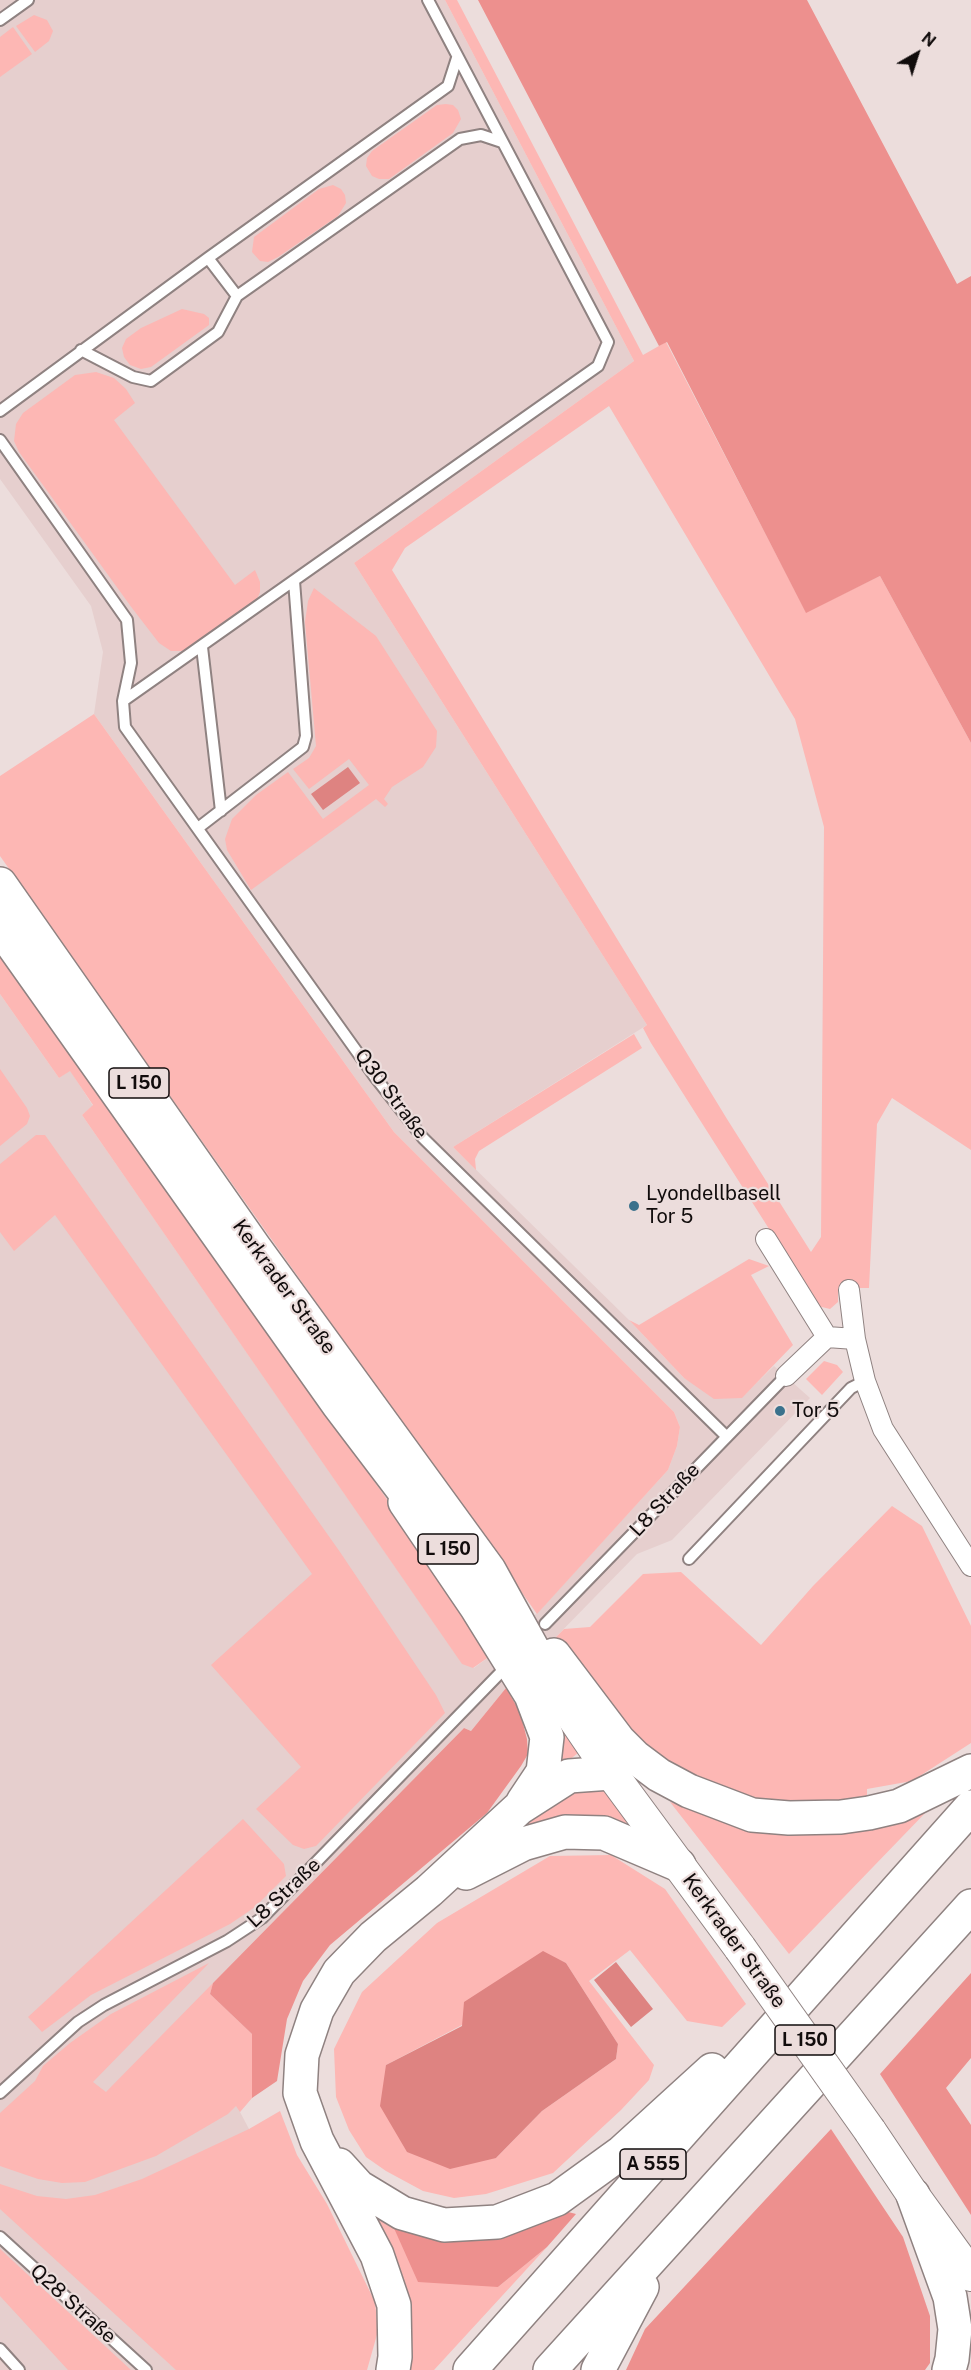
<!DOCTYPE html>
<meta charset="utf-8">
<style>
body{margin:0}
#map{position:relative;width:971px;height:2370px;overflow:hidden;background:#ecdddc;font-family:"Public Sans",sans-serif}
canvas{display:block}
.north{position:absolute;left:887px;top:24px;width:60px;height:60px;-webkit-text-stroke:4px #ecdddc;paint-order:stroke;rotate:39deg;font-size:16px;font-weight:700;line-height:24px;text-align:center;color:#110c0c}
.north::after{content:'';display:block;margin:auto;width:21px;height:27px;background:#110c0c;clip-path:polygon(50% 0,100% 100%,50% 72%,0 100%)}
</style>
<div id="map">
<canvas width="971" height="2370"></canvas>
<div class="north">N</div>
</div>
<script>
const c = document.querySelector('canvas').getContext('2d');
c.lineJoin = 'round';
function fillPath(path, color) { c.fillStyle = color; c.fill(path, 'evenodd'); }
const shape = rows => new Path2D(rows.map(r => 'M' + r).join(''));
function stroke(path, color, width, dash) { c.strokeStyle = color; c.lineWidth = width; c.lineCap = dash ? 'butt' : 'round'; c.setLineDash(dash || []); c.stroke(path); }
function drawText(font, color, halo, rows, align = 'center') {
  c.font = font + ' "Public Sans",sans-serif'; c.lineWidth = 4.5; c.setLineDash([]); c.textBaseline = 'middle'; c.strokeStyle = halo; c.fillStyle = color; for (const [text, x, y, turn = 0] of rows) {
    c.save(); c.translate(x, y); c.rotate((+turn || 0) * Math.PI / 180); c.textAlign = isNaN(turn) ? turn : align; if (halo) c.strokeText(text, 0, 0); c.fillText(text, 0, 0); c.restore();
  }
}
fillPath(shape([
 [0,0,445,0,634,361,354,563,647,1025,453,1147,629,1320,684,1378,741,1398,774,1366,810,1398,672,1540,637,1554,506,1688,471,1731,464,1728,213,1983,210,1994,252,2034,252,2098,240,2112,249,2129,317,2370,0,2370,0,994,59,1078,70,1070,93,1106,82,1115,462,1663,474,1668,493,1654,537,1613,668,1470,677,1446,680,1427,674,1412,394,1132,94,714,103,652,91,606,0,479]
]), '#e6cfce');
fillPath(shape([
 [445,0,457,0,643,355,666,342,806,612,880,576,971,743,971,1150,892,1098,877,1124,869,1288,838,1288,838,1302,830,1309,818,1306,651,1043,643,1028,647,1025,354,563,634,361],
 [609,406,795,719,824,827,821,1237,811,1252,727,1119,392,570,405,548],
 [34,15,47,20,53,31,49,41,35,52,16,26],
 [13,27,32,54,0,77,0,37],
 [446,104,453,105,458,110,461,119,453,133,389,179,379,179,372,176,366,166,367,158,372,151,437,105],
 [333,185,341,189,345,195,346,203,338,216,278,257,268,262,260,261,252,252,254,237,319,189],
 [182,309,204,314,209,318,209,325,151,367,141,369,130,365,124,357,122,348,126,339,141,328],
 [96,372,114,378,126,389,135,403,114,420,235,585,255,570,260,582,260,592,255,604,184,651,171,651,159,643,132,608,19,452,14,441,16,424,23,413,75,375],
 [314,588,376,636,437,731,436,747,423,767,392,787,384,799,388,804,385,807,376,799,251,890,227,850,225,839,232,819,256,795,288,772,323,819,369,785,349,759,309,789,293,769,309,758,316,746,305,622,308,601],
 [94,714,394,1132,674,1412,680,1427,677,1446,668,1470,537,1614,0,856,0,776],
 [0,953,481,1632,493,1654,473,1668,462,1664,82,1115,93,1105,70,1071,59,1078,0,994],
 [634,1034,642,1048,479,1151,475,1159,476,1170,453,1147],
 [0,1069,27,1108,30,1116,27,1124,0,1146],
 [36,1135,45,1135,340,1552,436,1695,445,1713,316,1846,304,1849,293,1845,256,1809,301,1767,211,1665,312,1574,55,1215,14,1251,0,1232,0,1164],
 [749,1259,769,1266,751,1275,793,1345,742,1398,714,1399,684,1378,629,1320,639,1325],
 [824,1361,837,1365,843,1372,822,1395,806,1379],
 [892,1506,922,1526,971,1626,971,1743,912,1781,867,1789,867,1799,779,1808,666,1765,606,1707,555,1638,564,1629,590,1627,643,1574,681,1572,761,1645,813,1586],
 [552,1715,578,1753,553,1773],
 [599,1782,629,1823,618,1822,508,1831,547,1798],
 [670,1802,769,1831,843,1834,929,1809,789,1954],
 [243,1819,284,1864,286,1876,255,1907,230,1924,91,1995,42,2032,28,2017],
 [611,1855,665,1889,746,2004,722,2027,687,2021,630,1950,589,1981,654,2065,649,2080,621,2110,553,2173,486,2194,454,2198,423,2191,386,2171,366,2157,349,2130,336,2097,334,2049,362,1992,437,1923,550,1856],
 [543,1952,566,1963,618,2044,616,2059,542,2111,496,2158,386,2065,462,2025],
 [209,1963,93,2082,106,2092,213,1983,210,1994,252,2034,252,2098,240,2112,236,2106,228,2114,156,2156,85,2182,62,2183,38,2179,0,2166,0,2113,35,2081,43,2066,70,2043,111,2014],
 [280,2111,297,2155,327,2204,375,2302,378,2331,367,2370,176,2370,0,2209,0,2184,37,2196,66,2199,95,2195,142,2179,249,2129],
 [355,2199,498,2287,547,2247,434,2370,399,2370],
 [0,2249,131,2370,68,2370,0,2296]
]), '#fdb7b4');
fillPath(shape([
 [478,0,807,0,957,284,971,276,971,743,880,576,806,613,667,342,659,346],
 [506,1688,520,1712,527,1739,528,1754,521,1766,487,1813,330,1945,303,1981,287,2019,277,2081,252,2098,252,2034,210,1994,213,1983,464,1728,471,1731],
 [971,1973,971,2058,946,2088,971,2125,971,2215,880,2074],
 [831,2129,903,2237,930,2316,930,2363,925,2370,626,2370,645,2329],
 [553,2208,576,2214,547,2247,498,2287,418,2282,389,2217]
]), '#ed908e');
fillPath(shape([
 [348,767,360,783,323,810,311,794],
 [543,1951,566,1963,618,2044,616,2059,542,2111,496,2158,450,2169,407,2152,380,2106,386,2065,462,2026,464,2002],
 [616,1962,653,2009,631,2027,594,1980]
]), '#de8381');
const lane = shape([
 [0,20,28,0],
 [208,258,237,296],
 [81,350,133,377,151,381,218,332,237,296,460,139,481,135,502,142],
 [0,411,208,258,448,86,457,58],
 [0,440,127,620,131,663,123,701,125,727,375,1077,423,1138,726,1436],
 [202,647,221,811],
 [123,701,598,366,608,342,428,0],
 [198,828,303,747,306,736,294,581],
 [689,1559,851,1388,865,1381],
 [545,1624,786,1376],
 [0,2093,78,2022,104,2005,227,1941,262,1918,503,1670],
 [0,2237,146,2370],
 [0,2349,19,2370]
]);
const street = shape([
 [766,1239,827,1337,855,1339],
 [849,1290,855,1339,865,1381,883,1429,971,1566],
 [786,1376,827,1337]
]);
const primary = shape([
 [558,1695,611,1773,740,1948],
 [870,2131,913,2195,971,2275]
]);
const highway = shape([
 [0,884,254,1247,489,1570,558,1695],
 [0,927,338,1404,423,1516],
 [405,1502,477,1608,531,1695,547,1737,543,1772,523,1802],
 [554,1655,619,1741,635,1757,659,1775,689,1791,752,1815,789,1818,841,1817,869,1813,899,1806,971,1771],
 [466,1873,523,1844,565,1832,604,1833,679,1865],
 [339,2165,359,2187,402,2213,444,2225,497,2222,557,2199,622,2152,712,2070],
 [913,2195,950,2297,955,2329,952,2359,949,2370],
 [393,2370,395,2357,394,2305,377,2255,317,2141,300,2093,302,2055,317,2010,339,1972,373,1937,429,1891,519,1808,569,1776,611,1773],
 [470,2370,971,1807],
 [550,2370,971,1906],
 [598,2370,642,2287]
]);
stroke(lane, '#8f8281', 14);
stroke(street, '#8f8281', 22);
stroke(primary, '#8f8281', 34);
stroke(highway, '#8f8281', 36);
stroke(lane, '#fff', 10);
stroke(street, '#fff', 20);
stroke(primary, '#fff', 32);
stroke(highway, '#fff', 33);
const primaryBridge = shape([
 [740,1948,870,2131]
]);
stroke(primaryBridge, '#8f8281', 34, []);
stroke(primaryBridge, '#fff', 32);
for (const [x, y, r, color] of [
 [634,1206,6,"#3a718c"],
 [780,1411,6,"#3a718c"]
]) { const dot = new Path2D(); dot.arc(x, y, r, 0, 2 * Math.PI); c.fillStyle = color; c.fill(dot); stroke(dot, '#ecdddc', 2); }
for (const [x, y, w] of [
 [139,1083,60],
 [448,1549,60],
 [805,2040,60],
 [653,2164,66]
]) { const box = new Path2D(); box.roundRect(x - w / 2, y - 15, w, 30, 4.5); c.fillStyle = '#ecdddc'; c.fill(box); stroke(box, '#110c0c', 1.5); }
drawText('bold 18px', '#110c0c', null, [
 ["L 150",139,1083],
 ["L 150",448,1549],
 ["L 150",805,2040],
 ["A 555",653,2164]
]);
drawText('20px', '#110c0c', '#ecdddc', [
 ["Q30 Straße",391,1094,53],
 ["Kerkrader Straße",284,1287,54],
 ["L8 Straße",665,1500,-47],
 ["L8 Straße",284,1893,-43],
 ["Kerkrader Straße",734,1941,54],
 ["Q28 Straße",73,2304,42]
]);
drawText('20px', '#110c0c', '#ecdddc', [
 ["Lyondellbasell",646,1194],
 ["Tor 5",646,1217],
 ["Tor 5",792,1411]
], 'left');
</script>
